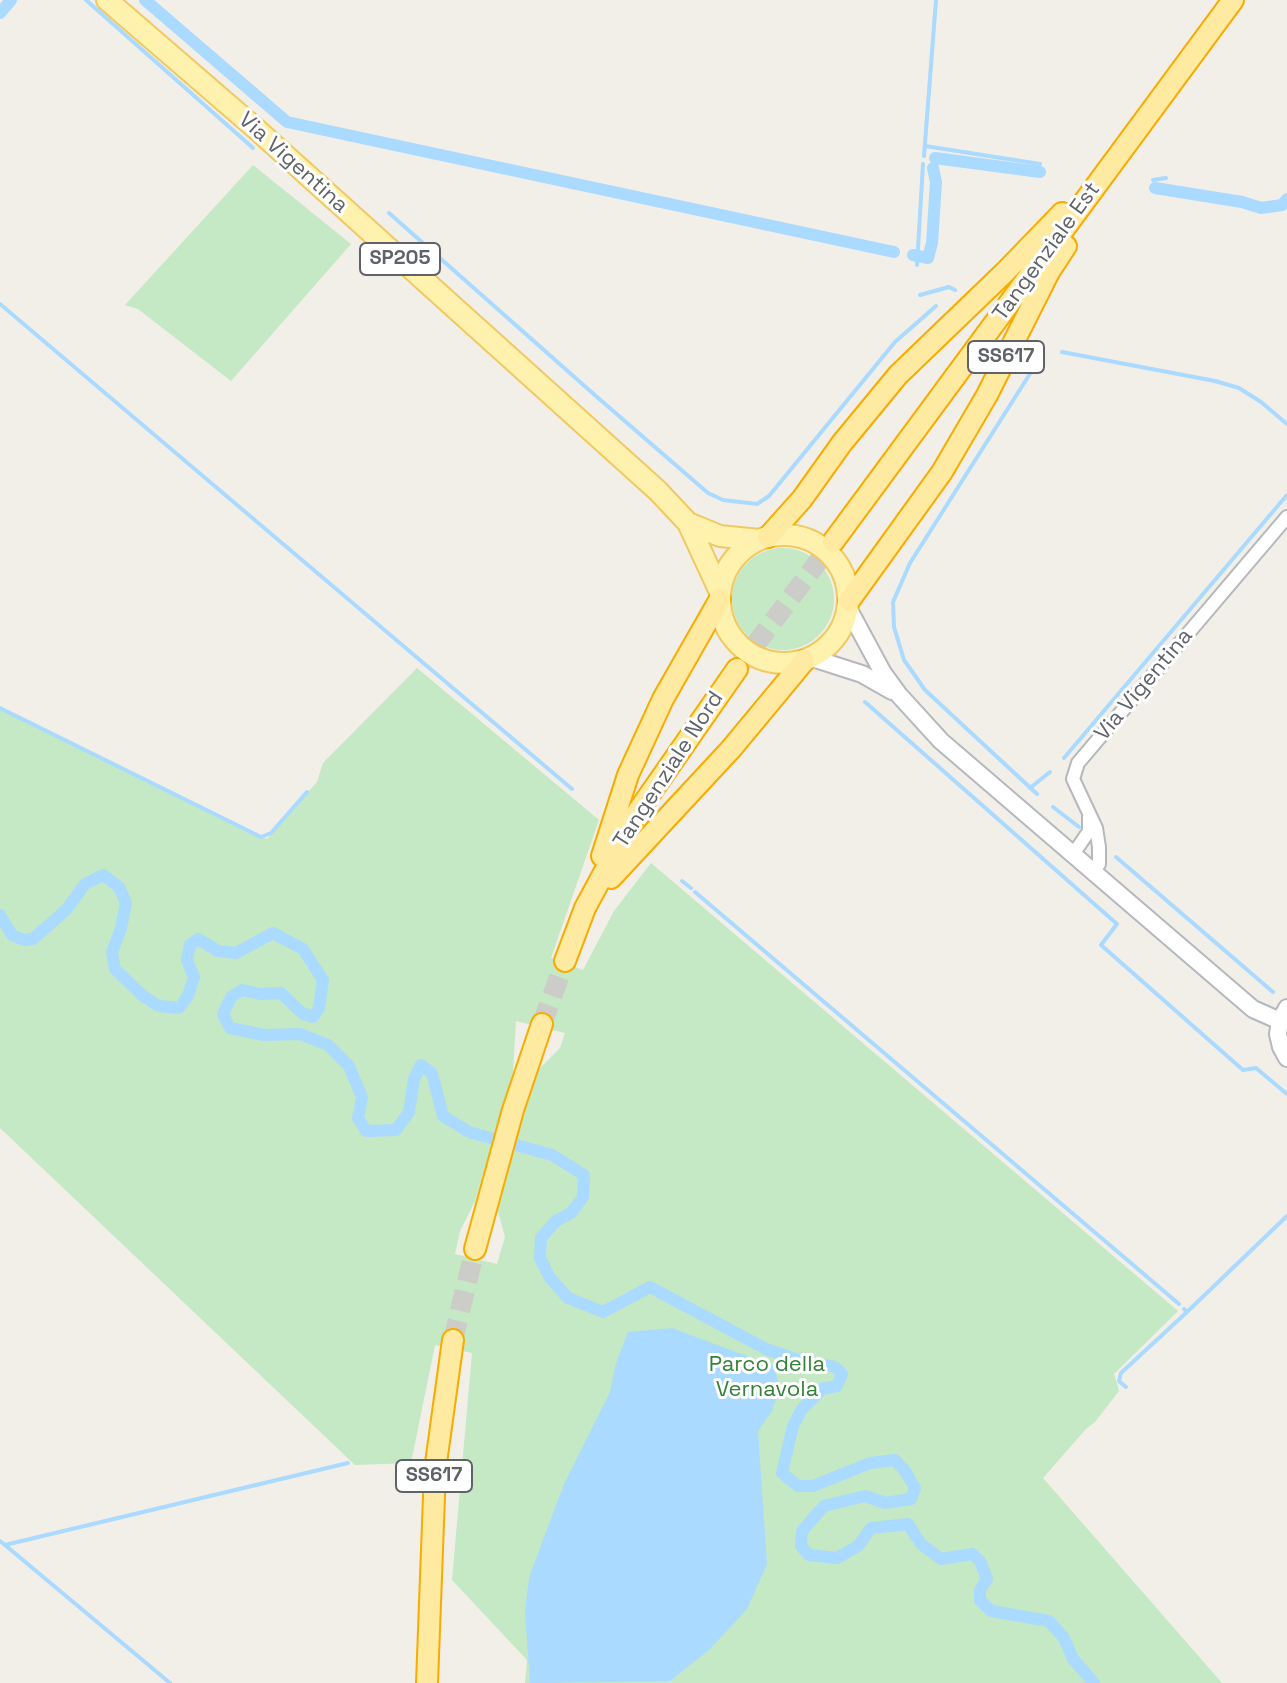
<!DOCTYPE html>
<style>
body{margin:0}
canvas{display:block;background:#f1efe8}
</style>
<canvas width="1287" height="1683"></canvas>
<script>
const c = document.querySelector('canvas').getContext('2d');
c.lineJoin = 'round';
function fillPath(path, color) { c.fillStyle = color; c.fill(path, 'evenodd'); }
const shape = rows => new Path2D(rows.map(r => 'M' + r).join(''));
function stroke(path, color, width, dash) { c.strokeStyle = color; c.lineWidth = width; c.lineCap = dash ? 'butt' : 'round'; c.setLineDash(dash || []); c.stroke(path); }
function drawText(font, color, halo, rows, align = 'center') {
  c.font = font + ' "Space Grotesk",sans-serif'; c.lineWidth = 6; c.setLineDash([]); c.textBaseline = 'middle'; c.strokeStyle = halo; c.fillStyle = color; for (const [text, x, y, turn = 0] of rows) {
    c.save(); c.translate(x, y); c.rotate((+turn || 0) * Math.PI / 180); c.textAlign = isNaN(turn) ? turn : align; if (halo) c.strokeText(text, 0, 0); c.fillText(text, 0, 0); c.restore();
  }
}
fillPath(shape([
 [253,165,351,244,231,381,138,309,125,305],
 '732 599a51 51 0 1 1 102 0a51 51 0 1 1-102 0Z',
 [417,668,599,820,551,958,583,970,614,911,651,863,1178,1311,1114,1374,1119,1391,1095,1422,1086,1429,1043,1478,1222,1683,525,1683,527,1660,452,1580,472,1353,435,1345,411,1463,355,1465,0,1128,0,708,267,839,317,782,323,763],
 [516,1021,565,1033,560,1048,534,1074,496,1204,505,1237,497,1264,455,1254,460,1231,475,1201,513,1072]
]), '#c5e8c5');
fillPath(shape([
 [672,1328,773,1366,780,1387,772,1411,758,1431,767,1564,747,1609,710,1649,670,1681,530,1683,525,1611,529,1578,564,1484,610,1392,615,1366,628,1332]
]), '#aadaff');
stroke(shape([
 [86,0,253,148],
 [925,146,1040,164],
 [924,156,936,0],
 [1153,180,1166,178],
 [389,213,597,397,708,493,723,500,757,504,769,496,895,342,936,306],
 [917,265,923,164],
 [920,295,949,287,955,290],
 [0,304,572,789],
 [1062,352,1215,381,1239,388,1261,402,1287,424],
 [1030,362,1033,369,910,563,893,602,894,627,904,660,925,690,1037,794],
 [865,702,1117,924,1101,945,1243,1070,1256,1068,1287,1094],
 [0,708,261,837,271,833,307,792],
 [1064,758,1287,495],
 [1030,788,1050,772],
 [1053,807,1079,827],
 [1116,857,1273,992],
 [682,881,691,888],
 [695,892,1179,1304],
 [1187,1312,1287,1216],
 [1126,1387,1119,1381,1121,1373,1187,1312,1184,1309],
 [0,1541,5,1545,348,1463],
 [5,1545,170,1683]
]), '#aadaff', 4);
stroke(shape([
 [145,0,287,122,894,252],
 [0,13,11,0],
 [935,158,1040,172],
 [1155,188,1242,202,1261,208,1282,205,1287,199],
 [913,255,928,258,932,243,936,182,933,168],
 [0,915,12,935,24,940,33,939,66,910,85,884,103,875,119,887,126,903,121,928,112,953,115,969,143,996,159,1006,179,1008,188,996,194,977,187,960,190,945,198,939,218,951,236,953,273,933,303,949,323,980,319,1008,313,1017,302,1013,281,993,260,994,242,990,231,997,223,1014,230,1028,264,1035,300,1034,328,1045,349,1066,362,1097,358,1118,366,1131,396,1130,409,1112,414,1079,421,1065,432,1073,443,1116,469,1132,552,1155,584,1175,583,1197,571,1213,556,1221,541,1238,540,1258,550,1278,568,1298,603,1312,650,1287,766,1349,792,1358,835,1367,842,1374,837,1386,822,1389,802,1409,793,1426,782,1473,798,1486,813,1486,870,1463,895,1460,905,1471,915,1488,911,1499,885,1503,865,1496,824,1506,802,1531,801,1546,809,1555,837,1558,858,1546,871,1528,908,1524,921,1544,941,1559,972,1554,980,1561,987,1579,980,1590,980,1600,991,1611,1049,1621,1064,1638,1073,1659,1094,1683]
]), '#aadaff', 12);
stroke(shape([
 [737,669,833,542],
 [542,1024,565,961],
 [453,1340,475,1249]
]), '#ccccc8', 20, [20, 10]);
const minor = shape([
 [1072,856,1089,831,1089,817],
 [1093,874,1099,864,1099,847,1096,828,1073,779,1078,763,1287,517]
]);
const tertiary = shape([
 [848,608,883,673,899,695,941,741,1253,1009,1280,1021],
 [812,658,862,674,892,691],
 [1287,1008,1280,1021,1278,1034,1281,1047,1287,1058]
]);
const primary = shape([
 [107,0,254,127,658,491,688,523,720,592],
 [688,523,720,536,759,540],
 '720 599a64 64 0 1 1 128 0a64 64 0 1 1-128 0Z'
]);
const trunk = shape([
 [768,537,802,499,842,443,898,375,1005,272,1062,213],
 [833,542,1233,0],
 [849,601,942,472,987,395,1049,272,1066,246],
 [602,856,628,775,663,699,720,599],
 [611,878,731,749,804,661],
 [565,961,585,908,634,817,737,669],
 [475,1249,513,1110,542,1024],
 [427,1683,435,1470,453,1340]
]);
stroke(minor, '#b5b8bc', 16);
stroke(tertiary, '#b5b8bc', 20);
stroke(primary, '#f2c960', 24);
stroke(trunk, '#f9ab00', 24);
stroke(minor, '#fff', 12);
stroke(tertiary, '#fff', 16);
stroke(primary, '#fff2af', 20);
stroke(trunk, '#feeaa1', 20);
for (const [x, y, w] of [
 [400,259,80],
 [1006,357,76],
 [434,1476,76]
]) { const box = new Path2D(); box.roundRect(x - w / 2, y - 16, w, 32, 6); c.fillStyle = '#fff'; c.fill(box); stroke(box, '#5f6368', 2); }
drawText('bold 20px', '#5f6368', null, [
 ["SP205",400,259],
 ["SS617",1006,357],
 ["SS617",434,1476]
]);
drawText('22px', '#5f6368', '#fff', [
 ["Via Vigentina",293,163,42],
 ["Tangenziale Est",1047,252,-54],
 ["Via Vigentina",1144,685,-50],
 ["Tangenziale Nord",669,770,-57]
]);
drawText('22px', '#348238', '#fff', [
 ["Parco della",767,1365],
 ["Vernavola",767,1390]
]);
</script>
